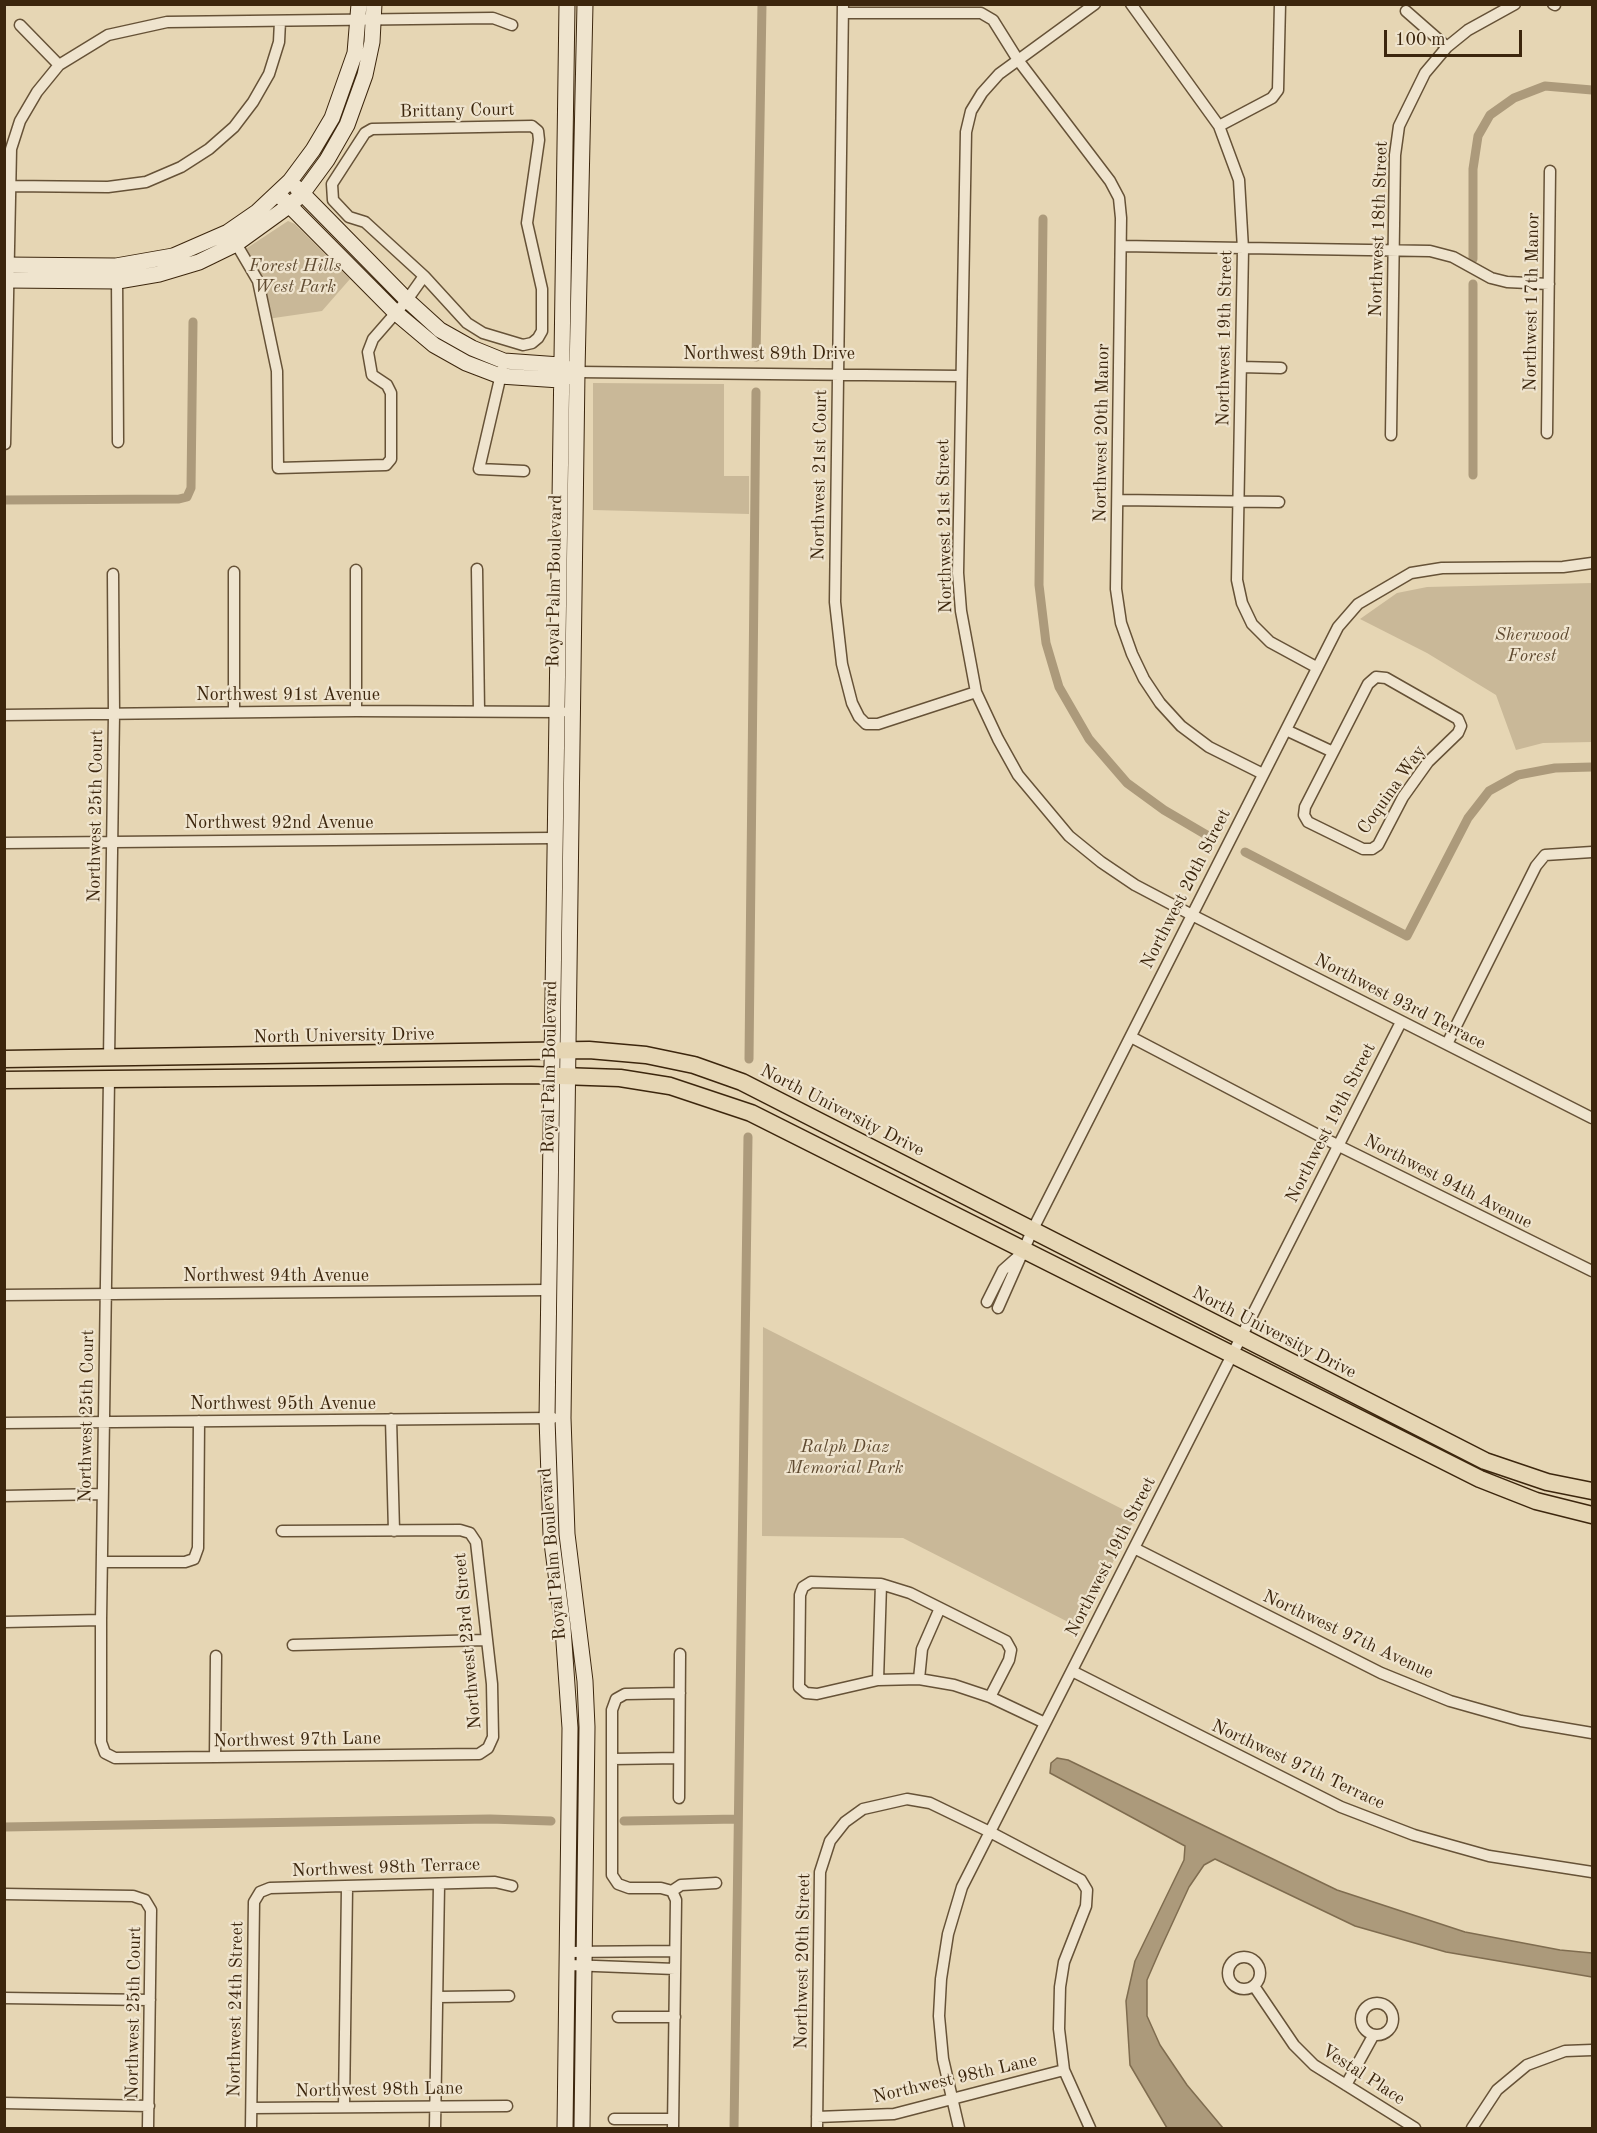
<!DOCTYPE html>
<style>
body{margin:0}
#map{position:relative;width:1597px;height:2133px;overflow:hidden;background:#e6d6b4;font-family:"Old Standard TT",serif}
canvas{display:block}
.frame{position:absolute;inset:0;border:6px solid #3c260d;pointer-events:none}
.scale{position:absolute;left:1384px;top:30px;width:138px;height:27px;box-sizing:border-box;border:3px solid #3c260d;border-top:0;padding-left:8px;font-size:18px;line-height:21px;white-space:nowrap;color:#3c260d;-webkit-text-stroke:4px #efe4ce;paint-order:stroke}
</style>
<div id="map">
<canvas width="1597" height="2133"></canvas>
<div class="frame"></div>
<div class="scale">100 m</div>
</div>
<script>
const c = document.querySelector('canvas').getContext('2d');
c.lineJoin = 'round';
function fillPath(path, color) { c.fillStyle = color; c.fill(path, 'evenodd'); }
const shape = rows => new Path2D(rows.map(r => 'M' + r).join(''));
function stroke(path, color, width, dash) { c.strokeStyle = color; c.lineWidth = width; c.lineCap = dash ? 'butt' : 'round'; c.setLineDash(dash || []); c.stroke(path); }
function drawText(font, color, halo, rows, align = 'center') {
  c.font = font + ' "Old Standard TT",serif'; c.lineWidth = 4.5; c.setLineDash([]); c.textBaseline = 'middle'; c.strokeStyle = halo; c.fillStyle = color; for (const [text, x, y, turn = 0] of rows) {
    c.save(); c.translate(x, y); c.rotate((+turn || 0) * Math.PI / 180); c.textAlign = isNaN(turn) ? turn : align; if (halo) c.strokeText(text, 0, 0); c.fillText(text, 0, 0); c.restore();
  }
}
fillPath(shape([
 [288,221,295,224,350,279,322,311,267,319,241,252],
 [593,383,724,384,724,476,749,476,749,514,593,510],
 [1592,583,1592,742,1543,743,1516,750,1496,695,1427,653,1360,619,1397,593,1427,587],
 [763,1327,1136,1516,1080,1628,903,1538,762,1536]
]), '#c9b898');
const water = shape([
 [1057,1758,1068,1760,1337,1890,1465,1932,1560,1950,1592,1953,1592,1977,1446,1952,1355,1926,1215,1859,1204,1865,1189,1887,1160,1950,1147,1980,1147,2016,1160,2045,1187,2085,1223,2128,1167,2128,1130,2065,1126,2001,1135,1961,1184,1860,1185,1846,1050,1773,1051,1763,1057,1758]
]);
fillPath(water, '#ac9a7b');
stroke(water, '#7f6c4f', 1.5);
stroke(shape([
 [1043,219,1039,585,1046,643,1059,687,1089,739,1127,783,1164,810,1210,837],
 [1473,259,1473,169,1478,136,1490,115,1514,98,1545,86,1592,90],
 [756,357,762,4],
 [1473,475,1473,284],
 [4,500,179,499,187,497,191,488,193,322],
 [1245,852,1407,936,1468,818,1489,791,1518,775,1555,768,1592,767],
 [749,1059,756,392],
 [624,1821,738,1819],
 [4,1827,490,1819,551,1821],
 [734,2128,748,1137]
]), '#ac9a7b', 9);
const street = shape([
 [843,4,835,602,842,664,852,703,859,717,866,724,878,724,976,692],
 [1095,4,999,74,982,93,971,111,966,132,958,573,961,611,976,692,998,739,1018,775,1069,836,1101,862,1135,885,1192,915,1592,1118],
 [1131,4,1219,126,1239,180,1243,249,1237,580,1242,603,1252,624,1270,642,1316,667],
 [1553,4,1555,5],
 [1406,11,1447,47],
 [843,13,981,13,993,20,1018,60,1110,181,1119,198,1121,218,1116,589,1121,623,1132,654,1144,679,1160,703,1181,726,1209,747,1263,774],
 [20,25,59,65],
 [1219,126,1272,98,1278,90,1280,4],
 [9,186,108,187,146,182,181,167,209,149,234,127,253,102,269,74,279,42,280,21],
 [234,240,258,281,277,371,278,468,386,465,391,459,391,393,387,385,372,375,368,352,373,339,407,300,424,276,467,323,483,333,523,345,532,343,538,338,542,331,542,289,527,223,539,140,538,131,532,126,372,129,365,133,332,184,333,200,349,217,365,222,424,276],
 [1121,246,1430,251,1453,257,1491,278,1507,282,1549,284],
 [117,276,118,442],
 [1241,367,1281,368],
 [502,370,479,469,524,471],
 [577,372,960,376],
 [1547,433,1550,171],
 [1391,435,1395,155,1399,126,1425,73,1447,47,1468,30,1515,4],
 [5,444,11,149,20,121,37,92,59,65,108,35,167,22,493,18,512,25],
 [1118,500,1279,502],
 [477,569,479,711],
 [356,570,356,711],
 [234,572,234,711],
 [1376,677,1386,678,1458,719,1461,726,1458,733,1428,762,1403,797,1378,845,1372,849,1363,849,1308,822,1304,815,1305,807,1368,684,1376,677],
 [4,715,356,711,562,712],
 [1286,730,1333,752],
 [4,843,553,838],
 [1131,1037,1339,1146,1592,1271],
 [1447,1044,1536,866,1545,855,1592,852],
 [109,1059,114,714,113,574],
 [109,1079,101,1620,101,1742,105,1753,115,1758,215,1757,479,1754,488,1748,493,1737,492,1684,476,1542,470,1533,460,1530,282,1531],
 [4,1295,548,1290],
 [987,1302,1003,1270,1021,1254],
 [998,1308,1032,1231,1338,627,1358,604,1411,573,1442,568,1563,567,1592,563],
 [391,1419,394,1531],
 [4,1423,553,1418],
 [4,1496,102,1494],
 [1134,1548,1381,1673,1450,1701,1521,1721,1592,1733],
 [102,1562,185,1562,194,1559,198,1548,199,1421],
 [4,1622,101,1620],
 [293,1645,486,1640],
 [1072,1671,1341,1807,1414,1835,1489,1856,1592,1872],
 [919,1679,922,1649,940,1608],
 [878,1680,881,1584],
 [680,1693,625,1694,616,1699,612,1710,612,1875,618,1884,629,1888,661,1888,672,1891,681,1885,716,1883],
 [990,1697,1009,1660,1011,1650,1006,1641,910,1593,881,1584,811,1582,803,1587,800,1595,799,1687,806,1693,817,1694,878,1680,919,1679,954,1685,990,1697,1045,1723],
 [215,1757,216,1656],
 [613,1759,679,1758],
 [679,1798,680,1654],
 [672,1891,676,1900,673,2128],
 [4,1894,133,1896,145,1900,151,1910,148,2128],
 [569,1952,675,1951],
 '1228 1973a16 16 0 1 1 32 0a16 16 0 1 1-32 0Z',
 [569,1965,675,1969],
 [1254,1986,1294,2045,1314,2065,1415,2128],
 [438,1997,509,1996],
 [4,1998,150,2000],
 '1361 2019a16 16 0 1 1 32 0a16 16 0 1 1-32 0Z',
 [618,2017,675,2017],
 [1346,2085,1373,2036],
 [4,2103,149,2106],
 [344,2106,347,1888],
 [252,2108,507,2106],
 [817,2117,894,2114,1064,2070],
 [614,2119,673,2119],
 [251,2128,254,1902,260,1892,270,1888,495,1882,512,1886],
 [435,2128,439,1885],
 [817,2128,820,1872,830,1841,845,1822,863,1809,907,1799,930,1803,990,1832,1081,1880,1087,1890,1086,1906,1064,1962,1060,1987,1059,2029,1064,2070,1090,2128],
 [959,2128,943,2059,939,2016,941,1979,948,1934,962,1887,1401,1022],
 [1472,2128,1497,2090,1527,2065,1565,2051,1592,2050]
]);
const secondary = shape([
 [297,188,407,300,440,330,472,348,504,361,560,365,569,369],
 [282,198,396,313,434,345,466,363,500,376,560,380,568,376],
 [4,265,116,266,173,256,228,232,257,212,290,181,313,150,332,118,355,53,359,4],
 [4,280,118,281,159,274,199,262,236,244,290,205,302,194,327,160,347,125,365,75,372,42,374,4],
 [565,2128,570,1728,563,1628,551,1535,547,1418,567,4],
 [582,2128,587,1727,585,1681,567,1534,563,1418,577,372,585,4]
]);
const primary = shape([
 [4,1059,589,1050,646,1055,694,1065,742,1082,1485,1461,1547,1482,1592,1491],
 [4,1080,531,1075,620,1078,670,1086,751,1113,1480,1479,1536,1501,1592,1515]
]);
stroke(street, '#665237', 13);
stroke(secondary, '#3c260d', 17);
stroke(primary, '#3c260d', 19);
stroke(street, '#efe4ce', 10);
stroke(secondary, '#efe4ce', 15);
stroke(primary, '#e6d6b4', 16);
drawText('18px', '#3c260d', '#efe4ce', [
 ["Brittany Court",457,111,-1],
 ["Northwest 18th Street",1379,229,-88],
 ["Northwest 17th Manor",1532,302,-89],
 ["Northwest 19th Street",1225,338,-89],
 ["Northwest 89th Drive",769,354],
 ["Northwest 20th Manor",1102,433,-89],
 ["Northwest 21st Court",820,475,-89],
 ["Northwest 21st Street",945,526,-91],
 ["Royal Palm Boulevard",555,581,-89],
 ["Northwest 91st Avenue",288,695],
 ["Coquina Way",1392,790,-55],
 ["Northwest 25th Court",96,816,-89],
 ["Northwest 92nd Avenue",279,823],
 ["Northwest 20th Street",1186,889,-63],
 ["Northwest 93rd Terrace",1400,1002,27],
 ["North University Drive",344,1036,-1],
 ["Royal Palm Boulevard",550,1067,-89],
 ["North University Drive",842,1111,27],
 ["Northwest 19th Street",1331,1123,-63],
 ["Northwest 94th Avenue",1448,1182,27],
 ["Northwest 94th Avenue",276,1276],
 ["North University Drive",1274,1333,27],
 ["Northwest 95th Avenue",283,1404],
 ["Northwest 25th Court",87,1416,-89],
 ["Royal Palm Boulevard",553,1554,-95],
 ["Northwest 19th Street",1111,1557,-63],
 ["Northwest 97th Avenue",1348,1635,25],
 ["Northwest 23rd Street",468,1641,-95],
 ["Northwest 97th Lane",297,1740,-1],
 ["Northwest 97th Terrace",1298,1765,25],
 ["Northwest 98th Terrace",386,1868,-2],
 ["Northwest 20th Street",803,1961,-89],
 ["Northwest 24th Street",236,2009,-89],
 ["Northwest 25th Court",134,2013,-89],
 ["Vestal Place",1363,2075,33],
 ["Northwest 98th Lane",955,2079,-13],
 ["Northwest 98th Lane",379,2090,-1]
]);
drawText('italic 18px', '#5f4a30', '#efe4ce', [
 ["Forest Hills",295,266],
 ["West Park",295,287],
 ["Sherwood",1532,635],
 ["Forest",1532,656],
 ["Ralph Diaz",845,1447],
 ["Memorial Park",845,1468]
]);
</script>
